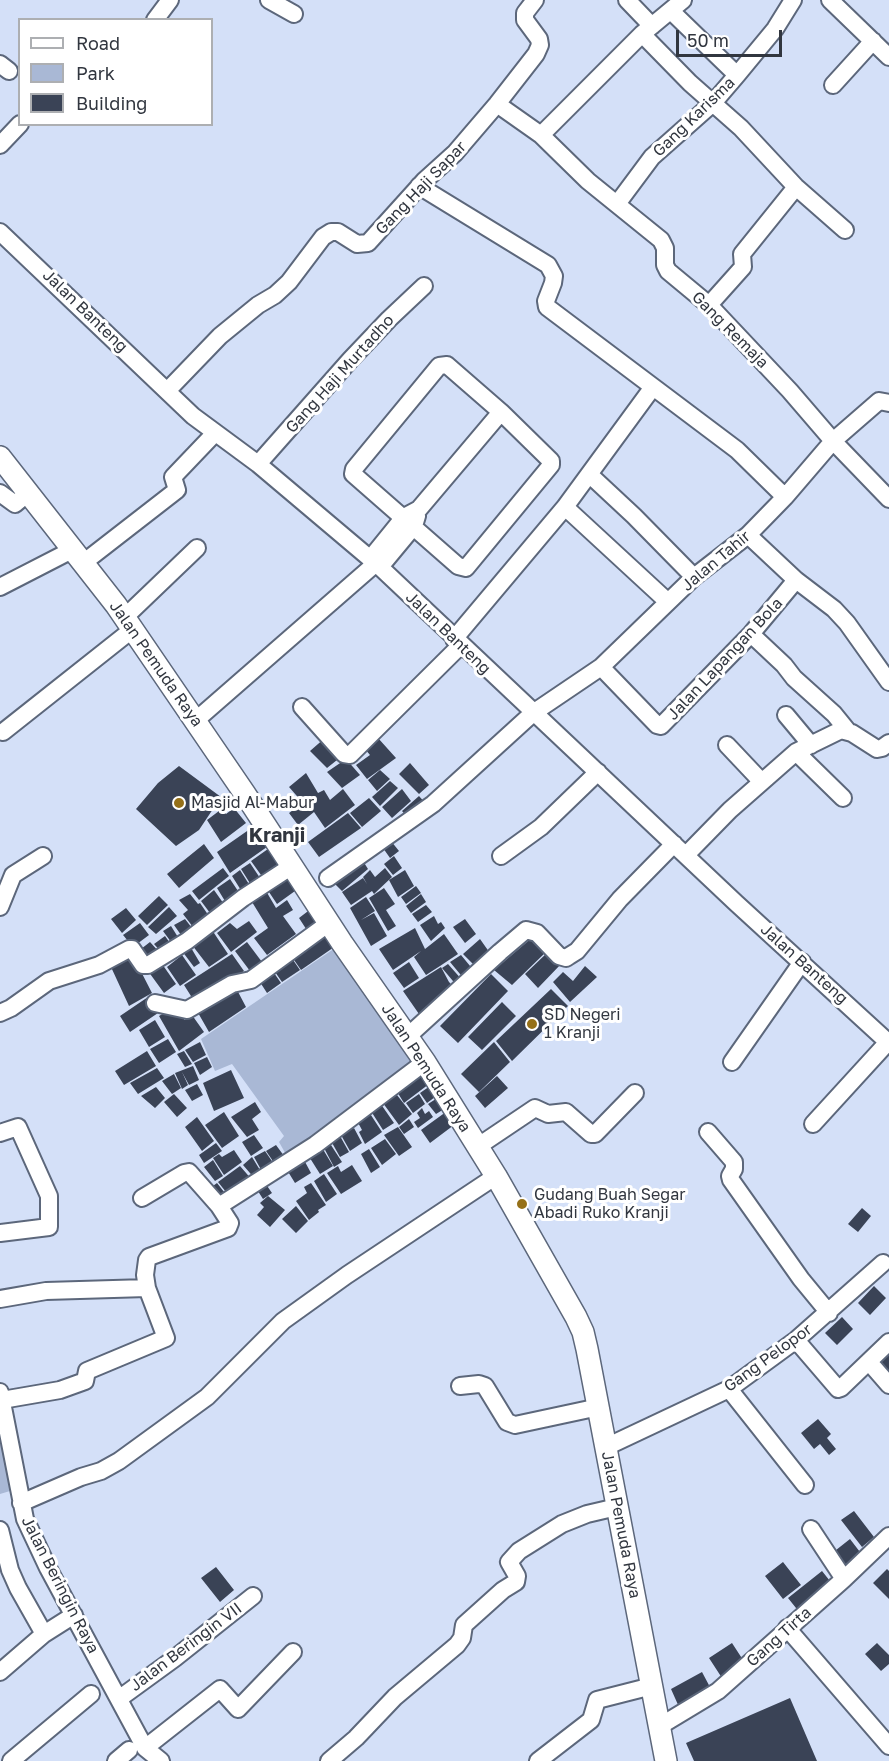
<!DOCTYPE html>
<style>
body{margin:0}
#map{position:relative;width:889px;height:1761px;overflow:hidden;background:#d4e0f8;font-family:"Golos Text",sans-serif}
canvas{display:block}
.legend{position:absolute;left:18px;top:18px;width:195px;height:108px;box-sizing:border-box;background:#fff;border:2px solid #adafb2;margin:0;padding:8px 10px;list-style:none;font-size:18px;color:#31363f}
.legend li{display:flex;align-items:center;gap:12px;height:30px}
.legend b{width:30px;border:2px solid #adafb2}
.scale{position:absolute;left:676px;top:30px;width:106px;height:27px;box-sizing:border-box;border:3px solid #31363f;border-top:0;padding-left:8px;font-size:18px;line-height:21px;white-space:nowrap;color:#31363f;-webkit-text-stroke:4px #fff;paint-order:stroke}
</style>
<div id="map">
<canvas width="889" height="1761"></canvas>
<ul class="legend">
<li><b style="height:8px;background:#fff"></b>Road</li>
<li><b style="height:16px;background:#a9b8d5"></b>Park</li>
<li><b style="height:16px;background:#3a4356"></b>Building</li>
</ul>
<div class="scale">50 m</div>
</div>
<script>
const c = document.querySelector('canvas').getContext('2d');
c.lineJoin = 'round';
function fillPath(path, color) { c.fillStyle = color; c.fill(path, 'evenodd'); }
const shape = rows => new Path2D(rows.map(r => 'M' + r).join(''));
function stroke(path, color, width, dash) { c.strokeStyle = color; c.lineWidth = width; c.lineCap = dash ? 'butt' : 'round'; c.setLineDash(dash || []); c.stroke(path); }
function drawText(font, color, halo, rows, align = 'center') {
  c.font = font + ' "Golos Text",sans-serif'; c.lineWidth = 6; c.setLineDash([]); c.textBaseline = 'middle'; c.strokeStyle = halo; c.fillStyle = color; for (const [text, x, y, turn = 0] of rows) {
    c.save(); c.translate(x, y); c.rotate((+turn || 0) * Math.PI / 180); c.textAlign = isNaN(turn) ? turn : align; if (halo) c.strokeText(text, 0, 0); c.fillText(text, 0, 0); c.restore();
  }
}
fillPath(shape([
 [338,946,418,1061,288,1158,279,1142,284,1136,232,1064,215,1071,201,1039],
 [2,1444,10,1491,0,1494,0,1445]
]), '#a9b8d5');
fillPath(shape([
 [326,737,342,756,327,768,310,751],
 [378,738,396,758,367,779,356,765,370,755,364,748],
 [346,759,360,775,342,788,327,772],
 [410,763,429,785,419,794,399,774],
 [179,766,221,797,199,830,176,846,136,809,158,783],
 [380,770,390,779,377,791,368,780],
 [306,773,318,793,324,790,330,800,343,789,355,805,325,828,314,812,298,825,289,813,303,803,289,787],
 [390,781,398,788,380,806,372,797],
 [402,789,411,801,392,818,382,807],
 [419,796,427,805,409,819,402,811],
 [369,798,381,811,362,827,350,813],
 [223,808,226,814,234,808,246,823,221,842,207,820],
 [348,813,361,828,319,857,308,842],
 [260,822,274,842,230,873,217,852],
 [391,841,399,851,390,858,383,848],
 [204,844,214,858,179,888,167,874],
 [275,844,285,857,266,882,261,875,276,865,261,875,251,861],
 [394,856,402,868,393,875,384,864],
 [363,861,368,869,342,891,335,884],
 [250,863,262,881,253,888,241,869],
 [223,868,229,876,199,900,192,891],
 [385,868,392,877,374,894,372,891,351,905,342,892,363,878,367,884,363,877,370,870,375,877],
 [240,870,252,889,244,895,232,876],
 [405,870,414,886,398,897,389,880],
 [286,875,295,891,277,904,267,889],
 [230,879,242,897,228,906,217,888],
 [416,886,421,893,406,904,401,897],
 [384,888,395,904,386,910,396,926,388,931,369,898],
 [214,890,226,907,213,917,201,901],
 [266,891,276,908,287,900,293,910,283,916,296,934,267,955,254,938,268,928,252,902],
 [190,894,198,904,200,903,211,919,196,931,183,914,188,910,179,900],
 [421,894,426,902,411,913,406,906],
 [159,896,168,905,147,925,138,916],
 [366,897,375,911,361,920,374,913,387,936,371,946,350,908],
 [316,905,327,923,310,935,299,918],
 [426,905,432,912,418,922,412,914],
 [169,907,177,916,156,934,148,927],
 [126,908,136,920,122,933,111,919],
 [434,916,438,924,441,922,445,928,431,941,420,925],
 [185,919,192,928,181,935,174,925],
 [465,919,476,934,465,943,453,927],
 [249,921,257,932,231,952,217,933,230,923,237,929],
 [140,923,149,935,133,947,123,935],
 [171,926,181,942,174,946,163,931],
 [330,928,340,943,301,970,292,957],
 [415,928,425,949,444,934,458,954,440,966,439,964,440,966,426,975,414,957,421,951,393,970,379,949],
 [212,930,228,954,209,967,192,945],
 [165,936,172,946,162,953,154,944],
 [534,936,547,951,512,985,494,970],
 [480,939,492,956,477,968,463,954],
 [150,942,160,953,150,960,141,949],
 [247,942,265,966,253,975,235,951],
 [190,946,200,963,194,967,182,951],
 [549,951,562,963,538,988,525,974],
 [132,954,152,993,129,1006,111,967],
 [232,954,244,971,196,1004,184,985],
 [182,955,196,975,180,986,167,967],
 [461,955,475,972,465,980,450,962],
 [291,957,300,970,282,982,273,969],
 [160,961,176,984,164,993,148,971],
 [409,962,419,978,404,988,393,973],
 [448,964,463,981,458,987,442,968],
 [585,966,597,977,570,1002,553,982,563,972,573,981],
 [441,967,449,982,455,988,438,999,419,1014,403,991],
 [272,970,281,983,267,993,258,979],
 [491,974,508,991,458,1043,440,1026],
 [236,988,246,1007,209,1032,197,1011],
 [551,989,568,1006,512,1061,496,1041],
 [148,997,158,1013,130,1032,120,1016],
 [502,1002,516,1016,482,1050,468,1037],
 [171,1009,185,1020,192,1015,204,1032,179,1051,159,1016],
 [155,1020,165,1037,149,1047,139,1030],
 [168,1039,176,1052,159,1063,150,1049],
 [200,1042,206,1055,193,1062,185,1050],
 [494,1042,510,1062,479,1092,461,1074],
 [147,1051,156,1066,124,1085,115,1071],
 [184,1051,192,1064,185,1067,177,1054],
 [207,1057,212,1067,200,1075,194,1063],
 [193,1066,199,1080,189,1085,182,1072,188,1085,182,1089,175,1073],
 [157,1068,164,1078,138,1094,130,1083],
 [425,1068,433,1081,404,1103,396,1090],
 [231,1070,244,1098,214,1111,203,1083],
 [174,1074,181,1088,172,1094,162,1081],
 [497,1076,508,1088,485,1108,475,1096],
 [197,1084,203,1095,192,1101,185,1090],
 [433,1084,439,1094,427,1103,420,1093],
 [156,1087,165,1098,155,1108,141,1096],
 [393,1090,412,1114,399,1125,380,1099],
 [174,1094,187,1108,177,1117,164,1102],
 [419,1094,425,1104,413,1113,406,1103],
 [442,1095,449,1106,436,1114,428,1104],
 [378,1100,394,1123,383,1130,369,1108],
 [255,1102,261,1112,252,1119,259,1130,247,1137,231,1117],
 [422,1108,425,1114,429,1111,433,1117,418,1128,414,1122,420,1118,417,1113],
 [367,1109,382,1132,365,1144,359,1132,362,1130,355,1117],
 [450,1109,458,1122,430,1143,421,1130],
 [224,1112,239,1136,222,1148,205,1125],
 [197,1117,214,1141,202,1151,185,1127],
 [409,1119,414,1127,404,1134,399,1127],
 [398,1127,412,1147,399,1156,384,1135],
 [354,1128,362,1143,350,1151,341,1135],
 [254,1135,263,1148,251,1156,242,1142],
 [340,1136,349,1152,340,1157,331,1141],
 [385,1139,396,1154,382,1165,371,1148],
 [329,1142,342,1162,334,1167,323,1146],
 [216,1143,222,1151,204,1163,199,1155],
 [276,1145,287,1160,277,1167,266,1151],
 [321,1146,333,1166,320,1174,308,1155],
 [369,1149,380,1167,371,1173,361,1154],
 [234,1150,242,1162,224,1175,213,1158,219,1154,222,1157],
 [265,1151,276,1167,264,1175,254,1157],
 [252,1157,263,1175,256,1180,243,1165],
 [213,1160,223,1176,215,1181,204,1167],
 [304,1160,311,1173,295,1183,287,1170],
 [352,1165,362,1181,341,1194,327,1173,338,1166,341,1172],
 [240,1166,253,1181,230,1197,218,1182],
 [202,1172,213,1186,217,1183,228,1197,219,1204,196,1177],
 [324,1174,337,1194,326,1202,314,1181],
 [263,1180,272,1193,263,1199,254,1185],
 [311,1183,326,1205,318,1210,319,1212,309,1220,296,1201,307,1193,304,1187],
 [268,1196,285,1210,270,1227,257,1215,264,1207,260,1203],
 [296,1206,308,1221,296,1233,282,1219],
 [862,1208,871,1216,858,1232,848,1224],
 [874,1286,886,1298,870,1315,858,1303],
 [842,1317,853,1329,837,1345,825,1333],
 [889,1350,889,1375,876,1362],
 [818,1419,831,1434,827,1438,836,1449,829,1455,820,1444,814,1449,801,1433],
 [854,1511,874,1537,862,1547,841,1520],
 [850,1539,863,1556,844,1571,831,1554],
 [783,1562,801,1585,783,1599,765,1576],
 [216,1567,234,1590,220,1602,201,1578],
 [887,1569,889,1571,889,1599,873,1583],
 [822,1571,834,1586,800,1613,788,1598],
 [732,1643,745,1663,722,1678,709,1658],
 [877,1643,889,1655,889,1664,881,1671,865,1654],
 [702,1672,711,1689,679,1707,671,1689],
 [790,1698,817,1761,694,1761,686,1743]
]), '#3a4356');
const minor = shape([
 [269,0,294,14],
 [627,0,652,26],
 [830,0,889,57],
 [671,11,737,75],
 [155,20,170,0],
 [642,34,690,83,741,128,796,187,845,230],
 [0,64,9,71],
 [833,85,873,41],
 [497,104,541,135,588,181,661,240,665,248,665,265,668,271,709,305,790,391,833,441,889,499],
 [541,135,642,34,683,0],
 [0,145,20,124],
 [419,186,548,265,554,276,553,283,546,301,547,307,737,450,785,497],
 [617,204,652,157,713,103,737,75,775,29,793,0],
 [0,232,193,416,258,464,380,567,736,903,889,1043],
 [709,305,743,267,742,254,796,187],
 [447,365,501,412,551,461,551,465,466,568,458,566,353,474,354,469,439,366,447,365],
 [167,391,220,336,258,305,275,295,289,282,323,237,331,232,338,232,357,244,368,243,424,181,455,153,497,104,536,54,540,45,539,39,525,20,525,13,535,0],
 [258,464,350,360,389,319,424,286],
 [590,475,634,516,694,577],
 [0,493,15,504,28,493],
 [565,507,668,602],
 [748,535,796,580,834,609,847,623,889,682],
 [370,559,404,517,419,509,501,412],
 [83,563,177,490,173,477,215,433],
 [380,567,414,526,417,516],
 [0,587,72,550],
 [125,617,197,548],
 [751,634,784,665,794,678,834,714,847,730],
 [454,639,565,507,653,387],
 [601,667,657,725,661,726,751,634,796,580],
 [302,707,344,754,350,755,461,645],
 [786,715,811,745],
 [195,721,375,564],
 [3,732,133,629],
 [727,745,761,781],
 [796,752,843,798],
 [686,855,730,810,796,752,841,730,852,733,877,749,882,748,889,743],
 [501,856,541,827,598,772],
 [328,878,433,804,533,713,601,667,694,577,748,535,785,497,833,441,879,401,889,403],
 [0,907,13,875,43,856],
 [155,1003,187,1010,232,984,251,980,329,923],
 [0,1013,11,1008,49,981,99,965,129,949,132,949,143,965,148,965,187,941,243,898,292,866],
 [407,1037,500,952,526,930,537,933,559,956,566,958,569,956,577,951,620,899,674,844],
 [732,1062,802,962],
 [813,1124,888,1042],
 [708,1132,734,1162,734,1169,730,1176,731,1180,801,1279,829,1313],
 [0,1133,18,1127,49,1196,49,1227,0,1233],
 [477,1147,535,1108,548,1114,566,1112,591,1134,595,1134,635,1093],
 [142,1198,184,1173,189,1172,219,1206],
 [0,1299,46,1291,147,1288],
 [796,1340,838,1389,841,1388,889,1342],
 [869,1362,889,1385],
 [460,1386,479,1384,485,1386,507,1422,515,1425,599,1407],
 [729,1389,805,1485],
 [0,1392,25,1519,48,1568,145,1748,161,1761],
 [2,1400,60,1390,85,1381,87,1371,166,1338,147,1288,145,1275,147,1260,149,1257,228,1228,230,1223,219,1206,315,1145,425,1062],
 [606,1447,729,1389,796,1340,883,1263],
 [21,1503,81,1477,101,1471,119,1461,207,1397,283,1321,347,1275,496,1176],
 [811,1529,844,1579],
 [0,1530,10,1570,18,1588,44,1634],
 [787,1628,889,1746],
 [0,1672,44,1634,74,1615],
 [120,1698,175,1658,253,1596],
 [660,1726,718,1691,844,1579,889,1536],
 [145,1748,220,1689,238,1709,293,1652],
 [11,1761,91,1694],
 [116,1761,129,1750],
 [329,1761,356,1738,395,1697,457,1645,462,1638,464,1625,503,1590,516,1582,517,1576,509,1562,519,1551,562,1524,587,1514,617,1507],
 [538,1761,591,1720,597,1700,652,1686]
]);
const major = shape([
 [0,457,116,605,245,794,342,943,425,1062,496,1176,576,1317,583,1332,587,1349,666,1761]
]);
stroke(minor, '#5c677b', 20);
stroke(major, '#5c677b', 24);
stroke(minor, '#fff', 16);
stroke(major, '#fff', 21);
for (const [x, y, r, color] of [
 [179,803,6,"#957018"],
 [532,1024,6,"#957018"],
 [522,1204,6,"#957018"]
]) { const dot = new Path2D(); dot.arc(x, y, r, 0, 2 * Math.PI); c.fillStyle = color; c.fill(dot); stroke(dot, '#fff', 2); }
drawText('16px', '#31363f', '#fff', [
 ["Gang Karisma",694,117,-44],
 ["Gang Haji Sapar",421,188,-46],
 ["Jalan Banteng",85,311,44],
 ["Gang Remaja",730,330,45],
 ["Gang Haji Murtadho",340,374,-48],
 ["Jalan Tahir",716,561,-40],
 ["Jalan Banteng",448,633,44],
 ["Jalan Lapangan Bola",725,659,-47],
 ["Jalan Pemuda Raya",156,664,55],
 ["Jalan Banteng",804,964,42],
 ["Jalan Pemuda Raya",426,1068,57],
 ["Gang Pelopor",768,1358,-36],
 ["Jalan Pemuda Raya",621,1525,79],
 ["Jalan Beringin Raya",60,1585,63],
 ["Gang Tirta",779,1637,-42],
 ["Jalan Beringin VII",186,1647,-37]
]);
drawText('16px', '#31363f', '#fff', [
 ["Masjid Al-Mabur",191,803],
 ["SD Negeri",544,1015],
 ["1 Kranji",544,1033],
 ["Gudang Buah Segar",534,1195],
 ["Abadi Ruko Kranji",534,1213]
], 'left');
drawText('bold 20px', '#31363f', '#fff', [
 ["Kranji",277,836]
]);
</script>
